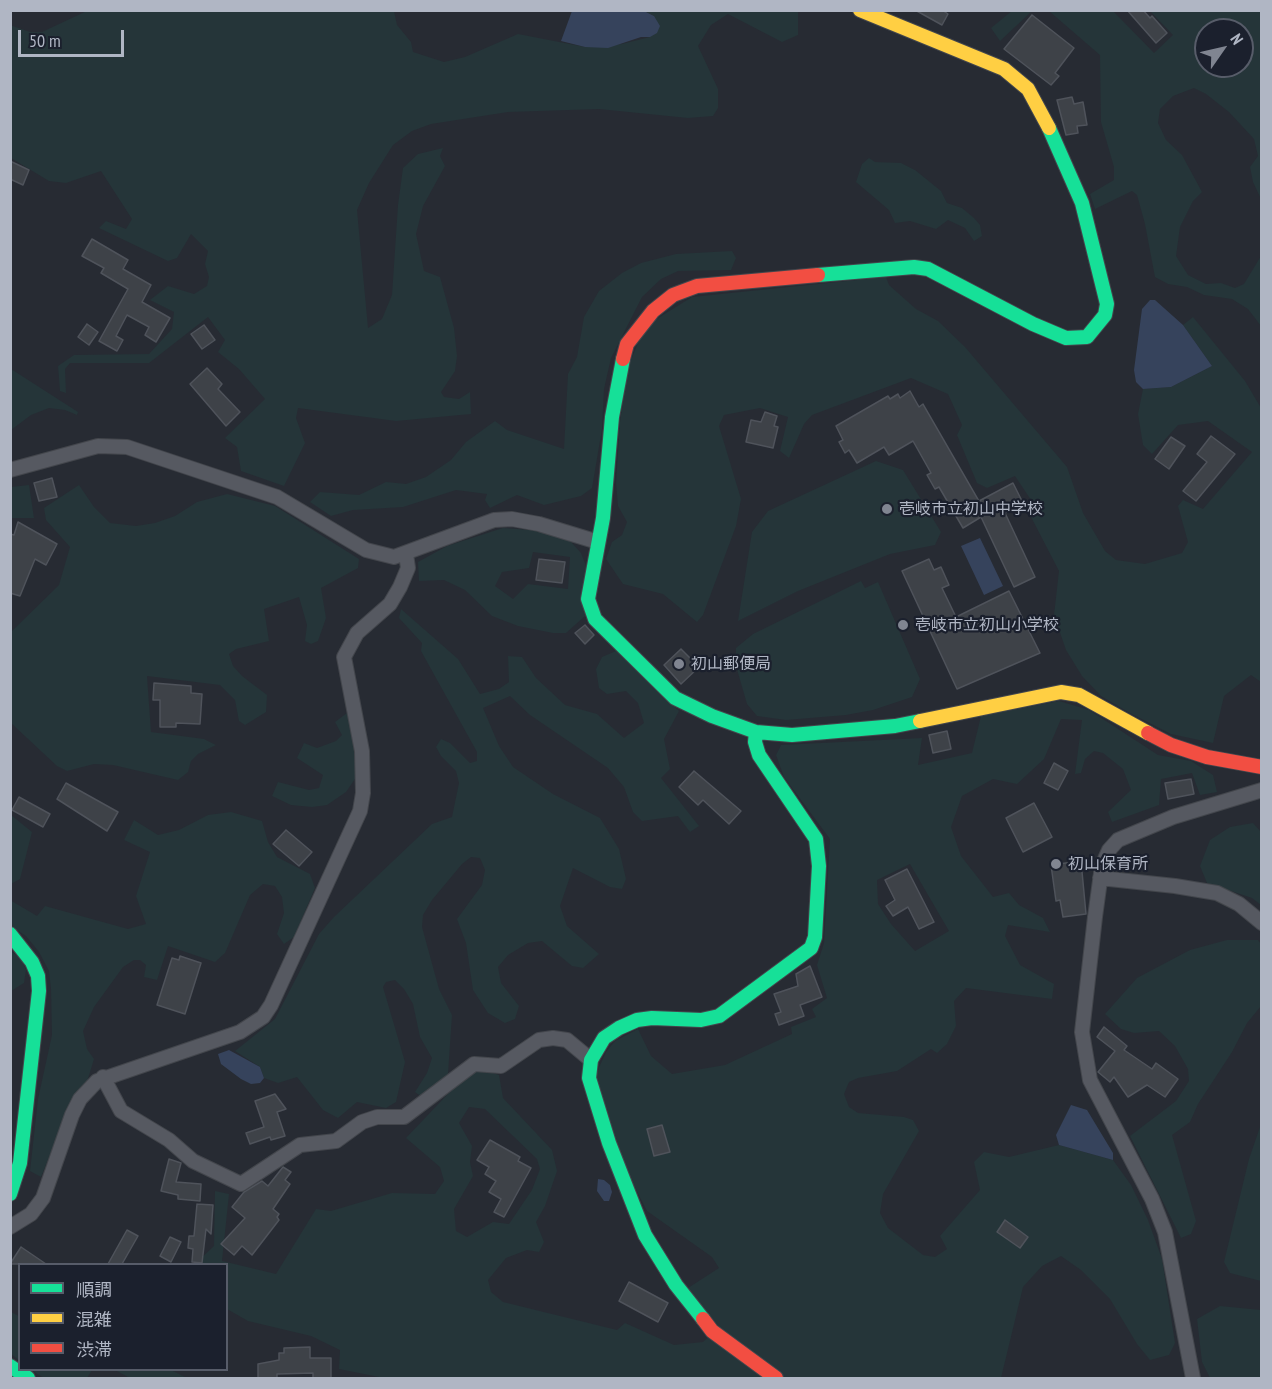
<!DOCTYPE html>
<meta charset="utf-8">
<style>
body{margin:0}
#map{position:relative;width:1272px;height:1389px;overflow:hidden;background:#272b33;font-family:"PT Sans Narrow","Noto Sans JP",sans-serif}
canvas{display:block}
.frame{position:absolute;inset:0;border:12px solid #b0b6c4;pointer-events:none}
.legend{position:absolute;left:18px;top:1263px;width:210px;height:108px;box-sizing:border-box;background:#1b202d;border:2px solid #575c69;margin:0;padding:8px 10px;list-style:none;font-size:18px;color:#b0b6c4}
.legend li{display:flex;align-items:center;gap:12px;height:30px}
.legend b{width:30px;border:2px solid #575c69}
.north{position:absolute;left:1194px;top:18px;width:60px;height:60px;box-sizing:border-box;background:#1b202d;border:2px solid #575c69;border-radius:50%;rotate:56deg;font-size:16px;font-weight:700;line-height:24px;text-align:center;color:#b0b6c4}
.north::after{content:'';display:block;margin:auto;width:21px;height:27px;background:#808591;clip-path:polygon(50% 0,100% 100%,50% 72%,0 100%)}
.scale{position:absolute;left:18px;top:30px;width:106px;height:27px;box-sizing:border-box;border:3px solid #b0b6c4;border-top:0;padding-left:8px;font-size:18px;line-height:21px;white-space:nowrap;color:#b0b6c4;-webkit-text-stroke:4px #1b202d;paint-order:stroke}
</style>
<div id="map">
<canvas width="1272" height="1389"></canvas>
<div class="frame"></div>
<ul class="legend">
<li><b style="height:8px;background:#16e098"></b>順調</li>
<li><b style="height:8px;background:#ffcf43"></b>混雑</li>
<li><b style="height:8px;background:#f24e42"></b>渋滞</li>
</ul>
<div class="north">N</div>
<div class="scale">50 m</div>
</div>
<script>
const c = document.querySelector('canvas').getContext('2d');
c.lineJoin = 'round';
function fillPath(path, color) { c.fillStyle = color; c.fill(path, 'evenodd'); }
const shape = rows => new Path2D(rows.map(r => 'M' + r).join(''));
function stroke(path, color, width, dash) { c.strokeStyle = color; c.lineWidth = width; c.lineCap = dash ? 'butt' : 'round'; c.setLineDash(dash || []); c.stroke(path); }
function drawText(font, color, halo, rows, align = 'center') {
  c.font = font + ' "PT Sans Narrow","Noto Sans JP",sans-serif'; c.lineWidth = 4.5; c.setLineDash([]); c.textBaseline = 'middle'; c.strokeStyle = halo; c.fillStyle = color; for (const [text, x, y, turn = 0] of rows) {
    c.save(); c.translate(x, y); c.rotate((+turn || 0) * Math.PI / 180); c.textAlign = isNaN(turn) ? turn : align; if (halo) c.strokeText(text, 0, 0); c.fillText(text, 0, 0); c.restore();
  }
}
fillPath(shape([
 [89,10,394,11,397,25,411,42,413,52,444,62,465,57,518,34,585,47,622,44,650,37,654,16,644,11,798,11,798,35,782,42,728,14,711,25,698,46,718,89,718,108,713,116,688,118,599,109,508,112,431,124,412,131,393,145,369,183,357,210,368,328,382,319,392,295,398,205,403,168,418,154,443,148,440,156,445,166,423,206,416,234,424,271,440,277,454,328,457,356,455,371,441,392,444,397,459,399,470,392,471,414,396,421,298,408,296,418,305,443,284,486,241,471,237,447,225,438,265,399,239,369,218,352,225,340,208,317,149,363,70,363,65,369,66,393,60,391,58,366,74,355,149,354,172,329,174,312,150,300,168,286,194,294,207,286,209,277,205,264,208,251,191,234,177,258,168,261,99,228,106,221,126,229,132,219,101,171,66,183,49,181,11,158,10,25,30,32,42,32],
 [1013,10,1032,11,1000,41,991,28],
 [1049,11,1113,11,1154,53,1173,35,1150,11,1261,11,1261,199,1253,182,1250,167,1258,156,1254,139,1229,112,1206,94,1194,88,1173,96,1160,109,1158,123,1166,140,1182,155,1202,192,1193,201,1180,227,1176,256,1188,275,1206,284,1221,283,1235,288,1244,284,1261,256,1261,326,1248,309,1232,299,1204,295,1187,287,1168,284,1155,277,1145,224,1137,195,1132,191,1095,209,1090,194,1114,180,1114,167,1101,122,1100,55],
 [1206,30,1242,30,1242,66,1206,66],
 [869,158,875,162,901,163,915,170,941,191,947,203,962,208,974,218,980,225,982,236,974,241,965,228,948,220,936,229,910,221,895,223,889,210,856,182,862,164],
 [732,251,736,258,731,270,678,271,661,279,642,297,611,358,604,389,602,429,592,488,581,496,544,505,517,495,490,508,485,500,487,494,456,490,403,507,353,510,331,516,310,502,320,492,359,495,386,482,406,484,426,477,451,460,466,442,495,421,507,430,564,449,568,374,577,357,584,317,599,291,622,273,641,263,676,254],
 [886,277,889,285,916,309,938,321,965,347,1067,467,1083,513,1105,551,1116,560,1145,564,1182,553,1188,542,1178,506,1183,500,1203,509,1252,452,1208,421,1178,425,1152,454,1143,445,1138,414,1143,389,1171,387,1212,366,1183,325,1193,317,1245,381,1261,408,1261,682,1251,675,1224,696,1213,743,1171,734,1128,712,1101,696,1082,676,1066,650,1054,615,1059,571,1029,513,1031,500,1015,476,987,488,977,483,957,435,962,425,948,394,911,378,812,415,804,424,789,458,780,451,788,417,760,408,724,415,719,426,741,499,736,526,703,615,697,622,663,594,623,584,606,559,612,542,622,535,627,522,618,506,616,483,620,422,628,367,641,336,655,320,692,297],
 [11,369,78,412,77,415,65,410,49,408,31,415,11,430],
 [876,461,903,470,941,532,935,545,890,554,798,591,738,621,752,532,768,511],
 [29,485,34,518,11,518,11,487],
 [79,485,94,507,110,523,136,526,155,523,175,516,197,502,227,494,275,506,359,559,358,568,321,588,326,618,318,641,311,644,305,641,307,625,299,597,264,609,269,641,236,649,229,654,233,666,242,676,267,695,266,712,245,725,239,721,235,700,220,685,147,676,151,732,204,739,216,745,198,754,191,761,188,772,178,780,113,765,94,764,67,771,57,766,11,723,11,632,59,585,70,547,46,520,44,508],
 [503,528,546,531,571,542,581,553,587,568,585,616,566,633,553,633,518,626,492,616,465,590,444,580,419,581,418,562,447,546],
 [533,552,570,557,568,589,528,584,513,599,495,586,502,572,529,568],
 [861,581,865,588,878,582,920,679,912,697,873,710,846,715,786,720,757,716,747,704,736,666,736,648,753,634],
 [401,609,458,659,480,694,499,689,509,682,508,656,522,657,536,678,565,705,597,714,624,738,644,723,638,703,626,691,607,694,599,688,596,669,602,657,616,651,679,711,664,739,670,769,661,778,699,826,690,832,678,816,642,821,633,812,624,787,608,768,530,715,510,696,483,708,499,746,513,767,553,794,600,818,619,849,626,879,622,889,610,887,573,868,560,906,567,926,599,954,583,968,572,966,542,941,528,943,508,955,498,967,501,983,519,1006,515,1019,505,1023,488,1013,473,990,466,943,457,919,482,885,485,870,480,858,471,857,462,864,432,900,423,915,422,927,439,989,452,1015,448,1074,422,1097,415,1092,427,1073,432,1058,420,1037,413,1004,404,989,395,980,386,982,383,987,405,1062,396,1102,386,1108,357,1102,338,1118,323,1110,297,1077,278,1083,264,1078,260,1067,235,1051,275,1019,319,934,334,917,432,824,452,817,459,783,456,771,441,756,436,747,441,739,450,743,470,763,477,761,477,752,421,651,422,643,399,618],
 [1059,701,1089,710,1158,755,1191,761,1213,775,1217,792,1200,795,1192,773,1161,779,1159,805,1112,822,1108,812,1131,790,1123,769,1103,753,1094,751,1085,759,1081,773,1075,774,1082,720,1061,719,1044,759,1017,784,993,779,962,796,951,827,961,856,993,897,1009,893,1019,905,1043,918,1050,932,1008,925,1005,936,1020,965,1054,984,1052,999,966,988,954,1001,956,1026,947,1044,937,1053,931,1049,897,1071,858,1078,849,1082,844,1094,849,1107,858,1113,904,1117,913,1120,919,1131,883,1194,880,1213,888,1228,923,1255,935,1257,947,1249,940,1236,980,1190,974,1162,984,1152,1009,1157,1059,1145,1113,1160,1131,1185,1148,1220,1162,1259,1175,1343,1169,1355,1150,1360,1137,1344,1110,1299,1081,1270,1061,1256,1042,1266,1023,1287,1001,1378,384,1378,339,1369,340,1350,311,1336,248,1321,227,1309,226,1264,195,1264,214,1246,215,1191,229,1194,222,1261,276,1274,316,1209,331,1211,392,1193,435,1194,444,1181,440,1167,406,1138,464,1077,477,1068,499,1075,503,1098,552,1150,557,1171,545,1206,536,1222,544,1242,539,1252,527,1250,506,1258,488,1280,491,1292,503,1302,617,1330,625,1323,674,1345,703,1342,719,1327,688,1288,719,1268,712,1257,647,1211,631,1180,596,1090,597,1072,606,1052,615,1041,638,1029,651,1056,672,1074,725,1065,792,1034,791,1027,816,1017,812,1009,827,998,817,965,824,943,830,839,784,777,776,755,781,745,922,738,918,765,972,753,981,716],
 [910,864,949,931,915,951,891,924,878,904,877,880],
 [469,1107,485,1109,537,1159,540,1169,532,1190,509,1224,493,1222,467,1237,456,1231,454,1209,473,1176,470,1162,472,1146,459,1123],
 [347,713,356,748,357,776,346,792,327,805,312,807,291,805,272,796,278,782,309,790,319,788,323,775,297,758,304,743,317,748,336,741,342,735,335,722],
 [231,812,262,821,268,842,277,857,310,874,315,888,294,937,284,944,277,934,284,913,282,897,275,886,263,884,250,895,225,953,215,962,168,946,157,980,144,977,146,965,140,960,134,960,123,967,94,1007,83,1031,87,1049,94,1059,87,1082,72,1101,41,1177,30,1171,38,1099,52,1035,51,989,49,971,39,952,26,936,11,926,10,900,37,916,45,906,128,929,146,924,136,896,150,852,124,840,134,820,158,835,179,830,208,815],
 [11,815,32,832,20,879,11,884],
 [1253,823,1261,832,1261,905,1252,898,1207,883,1200,866,1210,840,1230,827],
 [1227,940,1258,940,1261,944,1261,1006,1247,1023,1232,1052,1198,1104,1190,1122,1172,1135,1196,1221,1191,1234,1181,1238,1130,1136,1176,1101,1189,1081,1188,1069,1175,1046,1159,1031,1134,1033,1121,1029,1105,1014,1137,978,1190,950],
 [10,951,21,958,26,970,24,983,11,991],
 [1260,1127,1262,1127,1261,1281,1230,1273,1224,1262,1249,1159],
 [1220,1306,1261,1310,1261,1378,1210,1378,1202,1362,1197,1319],
 [11,1312,19,1316,19,1360,11,1354],
 [31,1370,92,1370,87,1378,44,1378],
 [115,1370,171,1370,187,1378,130,1378]
]), '#253539');
fillPath(shape([
 [572,11,644,11,654,16,660,26,657,33,650,37,641,37,608,48,585,47,561,41],
 [1150,300,1155,300,1183,325,1212,366,1171,387,1143,389,1136,382,1134,370,1142,309],
 [980,538,1003,586,984,595,961,546],
 [229,1050,260,1067,264,1078,260,1083,251,1084,241,1079,221,1064,218,1054],
 [1071,1105,1087,1110,1113,1153,1113,1160,1059,1145,1056,1135],
 [598,1179,604,1180,610,1185,612,1192,609,1201,604,1201,597,1191]
]), '#36435c');
const building = shape([
 [915,10,942,10,948,14,942,25,915,10],
 [1127,10,1143,10,1150,18,1152,16,1167,33,1156,43,1127,10],
 [1032,15,1074,48,1055,73,1059,76,1051,85,1004,49,1032,15],
 [1072,97,1074,104,1083,102,1087,125,1077,126,1078,133,1066,135,1057,100,1072,97],
 [10,161,29,170,23,185,10,179,10,161],
 [92,239,128,260,123,269,151,285,142,302,170,318,156,342,145,335,149,327,127,315,116,336,123,340,117,351,99,341,128,289,101,273,104,268,82,256,92,239],
 [87,324,98,332,89,345,78,337,87,324],
 [204,325,215,340,202,349,191,334,204,325],
 [207,368,222,384,218,389,240,412,226,426,190,384,207,368],
 [910,391,919,407,923,404,979,501,1013,483,1023,503,1005,513,1035,577,1014,587,981,517,963,528,939,487,935,489,927,475,931,473,913,441,889,455,884,447,857,463,849,450,845,453,839,442,843,440,836,426,888,396,890,399,898,394,900,398,910,391],
 [765,412,777,416,774,426,778,427,773,448,746,442,751,420,761,422,765,412],
 [1211,436,1235,454,1196,501,1183,491,1207,462,1197,454,1211,436],
 [1171,437,1185,446,1169,469,1155,459,1171,437],
 [52,478,57,497,39,501,34,483,52,478],
 [18,522,57,544,46,565,35,559,20,596,10,593,10,534,14,535,18,522],
 [539,559,565,562,562,583,536,580,539,559],
 [929,559,934,570,941,567,949,585,942,588,956,617,1009,591,1040,653,957,689,902,571,929,559],
 [585,625,594,635,585,644,575,633,585,625],
 [681,649,699,667,681,684,664,665,681,649],
 [154,683,191,686,191,693,202,694,200,724,176,723,176,727,160,727,160,700,153,700,154,683],
 [947,731,951,749,933,753,929,735,947,731],
 [1054,763,1068,771,1058,790,1044,783,1054,763],
 [694,771,741,811,729,824,703,800,698,805,679,787,694,771],
 [1191,779,1194,794,1168,799,1165,783,1191,779],
 [66,783,118,812,107,831,57,799,66,783],
 [19,797,50,814,43,827,12,810,19,797],
 [1034,803,1052,837,1023,852,1006,818,1034,803],
 [286,830,312,852,299,866,273,844,286,830],
 [1081,861,1086,914,1063,917,1060,900,1056,901,1051,865,1081,861],
 [907,869,934,922,919,929,908,907,893,916,886,906,895,900,885,880,907,869],
 [180,956,201,963,185,1014,157,1005,172,958,179,960,180,956],
 [810,966,822,997,800,1005,804,1016,779,1025,775,1014,781,1012,774,994,798,986,796,974,810,966],
 [1104,1027,1127,1046,1124,1050,1152,1069,1156,1063,1178,1079,1165,1097,1147,1085,1128,1097,1114,1077,1110,1082,1098,1072,1115,1051,1097,1037,1104,1027],
 [275,1094,286,1109,277,1112,285,1136,271,1140,270,1137,250,1144,246,1133,264,1127,255,1101,275,1094],
 [662,1125,670,1152,654,1156,647,1129,662,1125],
 [490,1140,520,1157,518,1161,531,1168,504,1217,494,1212,501,1199,489,1192,496,1181,485,1174,489,1167,477,1160,490,1140],
 [169,1159,181,1163,176,1182,201,1184,200,1201,178,1199,178,1195,161,1191,169,1159],
 [283,1167,291,1172,285,1180,290,1184,273,1209,279,1214,277,1217,279,1220,252,1255,242,1246,234,1255,221,1244,245,1218,232,1207,244,1192,262,1181,268,1186,283,1167],
 [197,1204,213,1205,211,1234,206,1229,202,1263,192,1262,193,1249,188,1248,189,1236,194,1236,197,1204],
 [1005,1220,1028,1237,1020,1248,997,1232,1005,1220],
 [127,1230,138,1236,122,1264,108,1264,127,1230],
 [170,1237,181,1242,171,1262,160,1256,170,1237],
 [21,1247,46,1264,10,1264,21,1247],
 [629,1282,668,1303,658,1322,619,1301,629,1282],
 [310,1347,310,1358,331,1358,331,1378,313,1378,313,1373,277,1374,277,1378,258,1378,258,1364,279,1360,279,1353,284,1353,284,1348,310,1347]
]);
fillPath(building, '#3e4248');
stroke(building, '#4f535b', 1.5);
const street = shape([
 [10,470,98,446,127,447,277,497,366,550,394,557,494,520,512,519,539,524,598,542],
 [1100,878,1175,886,1217,893,1239,904,1262,923],
 [103,1077,121,1111,169,1140,193,1161,241,1184,300,1145,336,1141,362,1122,377,1117,404,1117,474,1064,501,1066,539,1040,553,1038,567,1040,591,1060],
 [10,1227,31,1214,43,1198,72,1115,80,1099,97,1081,240,1032,263,1017,271,1005,360,811,363,793,362,751,344,657,357,633,390,604,400,587,408,568,406,554],
 [1193,1378,1165,1232,1152,1199,1090,1080,1082,1032,1095,917,1102,866,1109,850,1118,840,1173,817,1262,790]
]);
const fast = shape([
 [818,275,914,267,928,269,1033,324,1066,338,1087,337,1105,315,1107,304,1082,203,1049,128],
 [623,359,612,417,603,518,588,599,595,619,675,698,712,716,756,732,792,735,895,726,920,721],
 [10,934,32,962,38,976,39,991,20,1163,10,1194],
 [703,1319,676,1285,645,1235,609,1143,589,1078,591,1060,604,1038,619,1028,637,1020,652,1018,701,1020,719,1016,811,948,815,937,819,866,816,839,759,755,755,742,756,732],
 [10,1366,28,1378]
]);
const slow = shape([
 [860,10,1004,69,1028,89,1049,128],
 [920,721,1061,692,1079,695,1148,733]
]);
const jam = shape([
 [623,359,627,344,653,311,673,295,697,286,818,275],
 [1148,733,1171,745,1207,757,1262,767],
 [703,1319,712,1331,776,1378]
]);
stroke(street, '#43464c', 16);
stroke(fast, '#43464c', 16);
stroke(slow, '#43464c', 16);
stroke(jam, '#43464c', 16);
stroke(street, '#565961', 14);
stroke(fast, '#16e098', 14);
stroke(slow, '#ffcf43', 14);
stroke(jam, '#f24e42', 14);
for (const [x, y, r, color] of [
 [887,509,6,"#808591"],
 [903,625,6,"#808591"],
 [679,664,6,"#808591"],
 [1056,864,6,"#808591"]
]) { const dot = new Path2D(); dot.arc(x, y, r, 0, 2 * Math.PI); c.fillStyle = color; c.fill(dot); stroke(dot, '#1b202d', 2); }
drawText('16px', '#b0b6c4', '#1b202d', [
 ["壱岐市立初山中学校",899,509],
 ["壱岐市立初山小学校",915,625],
 ["初山郵便局",691,664],
 ["初山保育所",1068,864]
], 'left');
</script>
